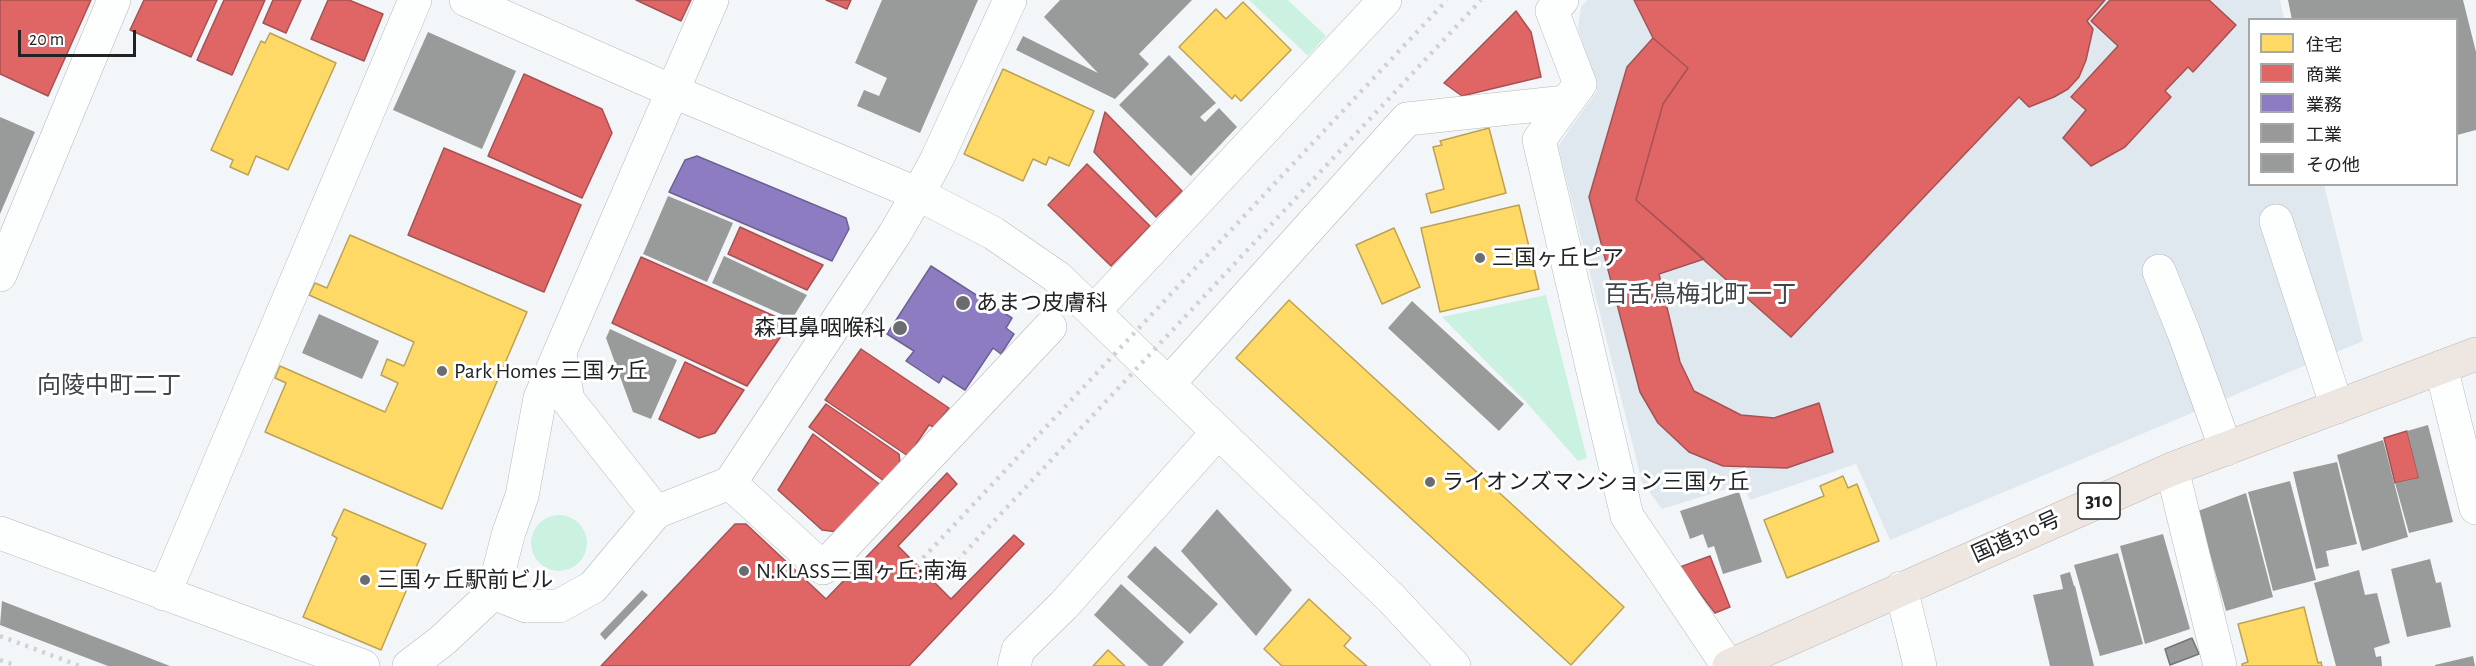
<!DOCTYPE html>
<meta charset="utf-8">
<style>
body{margin:0}
#map{position:relative;width:2476px;height:666px;overflow:hidden;background:#f3f6f9;font-family:"Alegreya Sans","Noto Sans JP",sans-serif}
canvas{display:block}
.legend{position:absolute;left:2248px;top:18px;width:210px;height:168px;box-sizing:border-box;background:#fff;border:2px solid #a6a7a7;margin:0;padding:8px 10px;list-style:none;font-size:18px;color:#202224}
.legend li{display:flex;align-items:center;gap:12px;height:30px}
.legend b{width:30px;border:2px solid #a6a7a7}
.scale{position:absolute;left:18px;top:30px;width:118px;height:27px;box-sizing:border-box;border:3px solid #202224;border-top:0;padding-left:8px;font-size:18px;line-height:21px;white-space:nowrap;color:#202224;-webkit-text-stroke:4px #fff;paint-order:stroke}
</style>
<div id="map">
<canvas width="2476" height="666"></canvas>
<ul class="legend">
<li><b style="height:16px;background:#ffd966"></b>住宅</li>
<li><b style="height:16px;background:#e06666"></b>商業</li>
<li><b style="height:16px;background:#8e7cc3"></b>業務</li>
<li><b style="height:16px;background:#999"></b>工業</li>
<li><b style="height:16px;background:#999a9a"></b>その他</li>
</ul>
<div class="scale">20 m</div>
</div>
<script>
const c = document.querySelector('canvas').getContext('2d');
c.lineJoin = 'round';
function fillPath(path, color) { c.fillStyle = color; c.fill(path, 'evenodd'); }
const shape = rows => new Path2D(rows.map(r => 'M' + r).join(''));
function stroke(path, color, width, dash) { c.strokeStyle = color; c.lineWidth = width; c.lineCap = dash ? 'butt' : 'round'; c.setLineDash(dash || []); c.stroke(path); }
function drawText(font, color, halo, rows, align = 'center') {
  c.font = font + ' "Alegreya Sans","Noto Sans JP",sans-serif'; c.lineWidth = 6; c.setLineDash([]); c.textBaseline = 'middle'; c.strokeStyle = halo; c.fillStyle = color; for (const [text, x, y, turn = 0] of rows) {
    c.save(); c.translate(x, y); c.rotate((+turn || 0) * Math.PI / 180); c.textAlign = isNaN(turn) ? turn : align; if (halo) c.strokeText(text, 0, 0); c.fillText(text, 0, 0); c.restore();
  }
}
fillPath(shape([
 [1587,0,2280,0,2284,19,2250,20,2250,184,2324,185,2363,341,1890,540,1856,464,1750,500,1743,484,1662,509,1642,482,1558,146,1597,91,1578,28,1581,7]
]), '#dfe8ef');
fillPath(shape([
 [1249,0,1288,0,1326,36,1308,56],
 [1546,295,1587,458,1578,461,1527,403,1442,317],
 '531 543a28 28 0 1 1 56 0a28 28 0 1 1-56 0Z'
]), '#cbf2e0');
const homes = shape([
 [1243,2,1291,50,1241,101,1235,95,1232,99,1179,47,1216,9,1226,19,1243,2],
 [270,33,336,63,288,170,256,156,248,175,230,167,233,160,211,150,261,41,265,43,270,33],
 [1003,69,1094,111,1069,166,1049,157,1046,165,1033,159,1023,181,964,154,1003,69],
 [1489,128,1506,193,1431,213,1426,194,1444,189,1433,147,1442,145,1440,141,1489,128],
 [1519,205,1539,289,1440,312,1421,228,1519,205],
 [1394,228,1420,287,1382,304,1356,245,1394,228],
 [350,235,527,312,442,509,265,432,286,383,275,378,280,366,385,412,398,383,381,375,387,359,404,366,414,342,309,295,315,283,327,288,350,235],
 [1289,300,1624,607,1571,665,1236,358,1289,300],
 [1843,476,1848,488,1857,484,1879,541,1787,578,1764,520,1824,496,1820,486,1843,476],
 [344,509,426,544,381,650,303,617,337,538,332,535,344,509],
 [1309,599,1351,638,1344,646,1367,666,1282,666,1264,649,1309,599],
 [2304,607,2318,663,2321,662,2322,666,2242,666,2242,664,2248,662,2238,624,2304,607],
 [1108,650,1125,666,1093,666,1108,650]
]);
fillPath(homes, '#ffd966');
stroke(homes, '#bca252', 1.5);
const shops = shape([
 [0,0,91,0,48,96,0,74,0,0],
 [144,0,217,0,191,57,130,30,144,0],
 [224,0,265,0,232,75,197,60,224,0],
 [273,0,301,0,286,33,263,23,273,0],
 [328,0,349,0,383,14,364,61,311,39,328,0],
 [636,0,691,0,681,21,636,0],
 [826,0,851,0,847,9,826,0],
 [1634,0,2105,0,2087,21,2093,29,2086,60,2079,77,2068,89,2054,97,2029,107,2019,97,1791,337,1636,200,1663,104,1688,68,1653,38,1634,0],
 [2110,0,2209,0,2236,25,2193,72,2188,67,2165,91,2171,97,2125,147,2091,166,2063,138,2086,110,2071,97,2118,46,2091,21,2110,0],
 [1516,11,1531,32,1541,77,1462,96,1444,83,1516,11],
 [1653,38,1688,68,1663,104,1636,200,1704,259,1659,274,1680,362,1694,391,1741,415,1774,418,1819,403,1833,452,1787,468,1723,466,1689,452,1658,423,1640,392,1589,197,1627,67,1653,38],
 [524,74,602,109,612,133,582,198,488,156,524,74],
 [1105,112,1182,191,1156,217,1094,152,1105,112],
 [444,148,581,205,544,292,408,235,444,148],
 [1087,164,1150,226,1111,266,1048,205,1087,164],
 [740,227,823,265,807,290,728,254,740,227],
 [641,257,790,323,747,386,612,323,641,257],
 [861,349,949,408,934,427,929,425,908,456,825,400,861,349],
 [685,362,744,390,715,433,699,438,659,419,685,362],
 [826,404,899,454,900,463,884,481,809,427,826,404],
 [2407,431,2419,478,2395,483,2384,438,2407,431],
 [813,434,882,486,838,532,822,530,778,490,813,434],
 [947,473,957,484,898,546,951,599,1014,535,1024,544,909,666,601,666,735,524,746,524,826,599,947,473],
 [1710,556,1730,607,1715,613,1680,567,1710,556]
]);
fillPath(shops, '#e06666');
stroke(shops, '#a65252', 1.5);
const offices = shape([
 [697,156,846,218,849,229,832,261,669,192,685,160,697,156],
 [931,266,1012,318,1006,328,1014,334,1001,354,993,348,965,390,943,376,939,383,906,361,914,351,887,334,931,266]
]);
fillPath(offices, '#8e7cc3');
stroke(offices, '#6d6193', 1.5);
const industry = shape([
 [2192,638,2199,654,2170,665,2165,649,2192,638]
]);
fillPath(industry, '#999');
stroke(industry, '#757576', 1.5);
fillPath(shape([
 [882,0,978,0,920,133,857,106,864,90,879,96,887,78,855,63],
 [1060,0,1192,0,1139,54,1149,64,1115,99,1016,50,1023,36,1098,73,1044,17],
 [2288,0,2463,0,2476,52,2476,130,2457,135,2457,20,2292,20],
 [428,32,516,71,482,149,393,110],
 [1169,55,1216,103,1200,117,1205,122,1219,108,1237,127,1191,176,1119,105],
 [0,117,35,132,0,214],
 [668,196,733,223,707,282,643,254],
 [724,256,807,295,792,319,712,283],
 [1412,301,1524,404,1499,431,1388,328],
 [319,314,379,341,362,379,302,353],
 [610,329,677,360,651,419,633,412,606,338],
 [2428,425,2453,522,2409,533,2395,483,2419,478,2407,431],
 [2383,440,2408,537,2362,551,2337,455],
 [2337,462,2357,544,2326,551,2329,566,2316,569,2293,472],
 [2290,481,2316,580,2273,591,2248,492],
 [1739,492,1762,562,1723,574,1714,546,1708,548,1703,534,1690,539,1680,511],
 [2246,493,2273,597,2226,611,2198,511],
 [1217,509,1292,590,1256,636,1181,551],
 [2163,534,2190,629,2145,644,2120,546],
 [1155,546,1218,604,1190,634,1127,577],
 [2118,553,2143,644,2100,656,2074,565],
 [2430,559,2436,583,2441,582,2451,627,2407,637,2391,569],
 [2359,570,2365,595,2377,593,2390,643,2374,648,2376,657,2381,656,2382,666,2336,666,2314,583],
 [2070,572,2074,586,2075,586,2094,666,2050,666,2033,595,2063,589,2060,575],
 [1121,584,1184,642,1162,666,1149,666,1094,615],
 [642,590,648,595,605,640,600,634],
 [2,601,170,666,108,666,0,625],
 [2473,656,2475,666,2435,666,2435,665]
]), '#999a9a');
const minor = shape([
 [466,0,672,91,918,194,993,233,1057,277,1392,599,1454,666],
 [1562,0,1552,11,1580,84,1539,140,1627,516,1728,666],
 [2276,221,2337,407],
 [2159,271,2184,333,2226,449],
 [0,275,114,0],
 [1094,311,1385,0],
 [560,354,568,400,656,512],
 [2441,367,2476,508],
 [1168,384,1407,119,1566,102],
 [2172,469,2220,666],
 [730,483,823,568,1050,327],
 [0,533,363,666],
 [1901,588,1920,666],
 [493,593,526,606,559,606,593,587,656,512,730,483,894,235,918,194,937,159,1010,0],
 [164,594,415,0],
 [409,666,443,640,493,593,509,532,522,496,540,398,712,0],
 [1014,666,1018,650,1064,605,1218,432]
]);
const highway = shape([
 [1729,666,2172,469,2476,354]
]);
stroke(minor, '#b5b7b9', 34);
stroke(highway, '#beb8b4', 34);
stroke(minor, '#fdfefe', 33);
stroke(highway, '#ede6e1', 33);
stroke(shape([
 [923,558,1447,0],
 [939,580,1481,0],
 [0,636,80,666],
 [0,660,17,666]
]), '#d1d1d3', 4.5, [3, 6]);
for (const [x, y, r, color] of [
 [1480,258,6,"#6a6c6f"],
 [963,303,8,"#6a6c6f"],
 [900,328,8,"#6a6c6f"],
 [442,371,6,"#6a6c6f"],
 [1430,482,6,"#6a6c6f"],
 [744,571,6,"#6a6c6f"],
 [365,580,6,"#6a6c6f"]
]) { const dot = new Path2D(); dot.arc(x, y, r, 0, 2 * Math.PI); c.fillStyle = color; c.fill(dot); stroke(dot, '#fff', 2); }
for (const [x, y, w] of [
 [2099,501,42]
]) { const box = new Path2D(); box.roundRect(x - w / 2, y - 18, w, 36, 4.5); c.fillStyle = '#fff'; c.fill(box); stroke(box, '#202224', 1.5); }
drawText('bold 21px', '#202224', null, [
 ["310",2099,501]
]);
drawText('22px', '#202224', '#fff', [
 ["三国ヶ丘ピア",1492,258],
 ["あまつ皮膚科",976,303],
 ["森耳鼻咽喉科",886,328,"right"],
 ["Park Homes 三国ヶ丘",454,371],
 ["ライオンズマンション三国ヶ丘",1442,482],
 ["N.KLASS三国ヶ丘;南海",756,571],
 ["三国ヶ丘駅前ビル",377,580]
], 'left');
drawText('22px', '#202224', '#fff', [
 ["国道310号",2016,537,-24]
]);
drawText('24px', '#40454a', '#fff', [
 ["百舌鳥梅北町一丁",1700,295],
 ["向陵中町二丁",109,386]
]);
</script>
